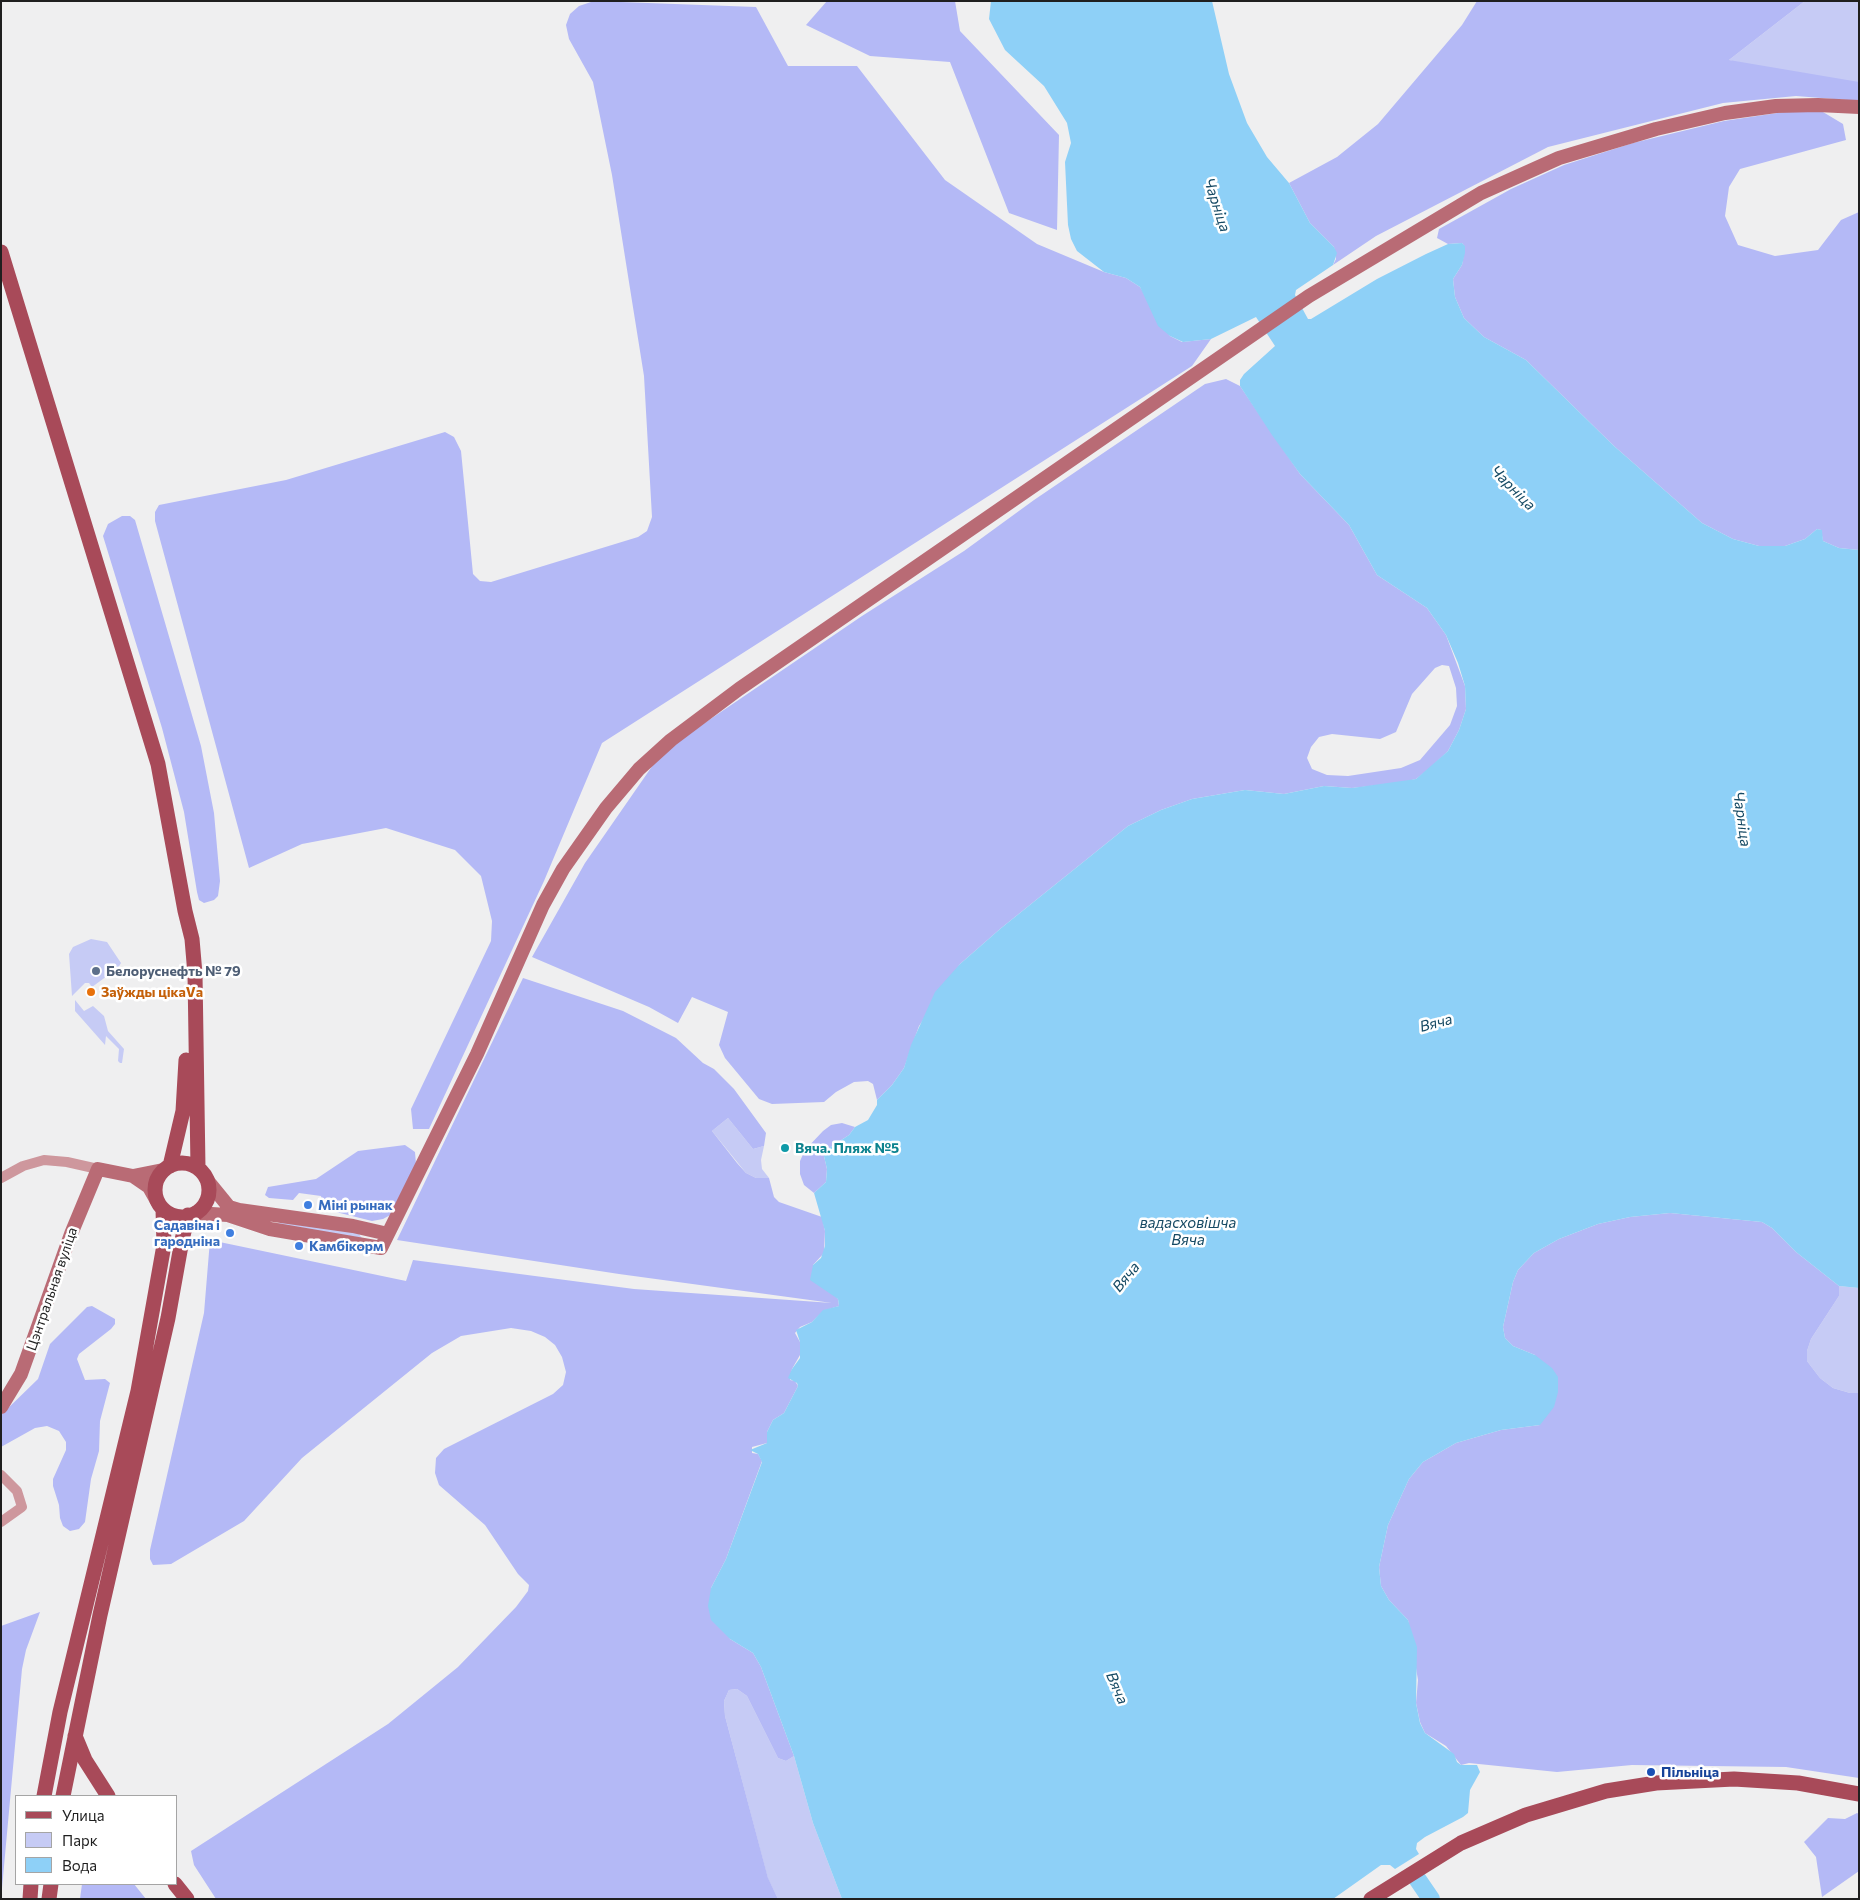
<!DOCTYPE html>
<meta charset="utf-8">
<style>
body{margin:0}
#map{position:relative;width:1860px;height:1900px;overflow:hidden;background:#efeff0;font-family:Commissioner,sans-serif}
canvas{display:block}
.frame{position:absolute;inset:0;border:2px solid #1f1f1f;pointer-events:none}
.legend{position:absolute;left:15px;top:1795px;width:162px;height:90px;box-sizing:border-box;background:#fff;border:1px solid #a5a5a5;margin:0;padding:6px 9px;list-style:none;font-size:15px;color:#1f1f1f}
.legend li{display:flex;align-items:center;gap:10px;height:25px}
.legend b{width:25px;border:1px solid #a5a5a5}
</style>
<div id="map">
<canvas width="1860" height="1900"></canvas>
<div class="frame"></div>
<ul class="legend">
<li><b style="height:6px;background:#a84a59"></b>Улица</li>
<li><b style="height:14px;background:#c6cbf5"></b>Парк</li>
<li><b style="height:14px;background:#8ed0f7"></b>Вода</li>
</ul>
</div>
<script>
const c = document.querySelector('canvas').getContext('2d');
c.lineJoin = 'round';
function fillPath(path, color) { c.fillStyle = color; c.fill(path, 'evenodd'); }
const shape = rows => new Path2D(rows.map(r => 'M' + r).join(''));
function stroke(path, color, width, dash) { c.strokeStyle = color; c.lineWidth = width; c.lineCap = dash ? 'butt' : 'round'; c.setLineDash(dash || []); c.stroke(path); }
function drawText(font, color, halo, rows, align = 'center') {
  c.font = font + ' Commissioner,sans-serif'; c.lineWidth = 5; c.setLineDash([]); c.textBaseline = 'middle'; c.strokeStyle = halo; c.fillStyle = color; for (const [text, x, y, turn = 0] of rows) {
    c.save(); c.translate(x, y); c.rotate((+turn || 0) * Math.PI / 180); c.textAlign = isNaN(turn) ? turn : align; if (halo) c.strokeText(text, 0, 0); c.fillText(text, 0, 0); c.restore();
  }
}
fillPath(shape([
 [1805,1,1859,1,1859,100,1729,60],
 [91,939,107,942,121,963,118,968,92,987,89,983,85,983,72,996,69,954,73,947],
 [75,1000,84,1011,93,1006,104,1016,108,1031,124,1049,122,1063,120,1063,118,1061,119,1049,106,1036,105,1045,75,1011],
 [728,1118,753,1149,764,1146,761,1160,762,1169,769,1178,756,1178,746,1173,712,1131],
 [282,1222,358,1233,362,1238,275,1224],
 [1839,1286,1859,1288,1859,1393,1850,1393,1833,1388,1820,1378,1807,1361,1807,1351,1811,1339,1839,1296],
 [737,1689,747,1696,778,1758,786,1761,794,1756,813,1823,842,1899,778,1899,768,1879,725,1716,724,1701,729,1690]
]), '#c6cbf5');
fillPath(shape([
 [594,1,756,7,788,66,857,66,945,180,1037,244,1104,272,1126,278,1140,287,1170,336,1182,342,1211,339,1192,366,602,743,544,881,429,1129,413,1129,411,1109,491,941,492,921,481,876,455,850,386,828,302,844,249,868,155,521,155,512,159,505,286,480,445,432,454,437,461,451,473,574,480,581,491,582,638,537,647,531,652,517,644,376,632,301,612,175,593,82,569,39,566,25,570,14,579,6],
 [827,1,955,1,960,31,1059,135,1057,230,1009,213,950,62,870,56,806,25],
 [1477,1,1805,1,1729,60,1859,82,1859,101,1796,96,1723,103,1548,147,1376,236,1333,265,1336,259,1334,247,1310,223,1289,183,1337,157,1378,124,1462,25],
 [1784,112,1823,112,1843,124,1846,140,1740,169,1729,187,1725,216,1738,245,1775,256,1818,250,1841,220,1859,212,1859,550,1839,548,1823,541,1821,530,1817,529,1805,539,1785,546,1759,546,1733,539,1702,523,1614,446,1526,360,1484,337,1464,318,1455,297,1453,279,1462,265,1465,247,1462,243,1448,244,1437,238,1439,229,1511,189,1564,165,1633,143,1724,121],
 [1226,379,1240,386,1300,474,1349,525,1377,575,1427,608,1446,635,1465,686,1466,709,1459,730,1448,751,1429,769,1416,779,1399,783,1352,788,1324,786,1284,794,1245,790,1192,799,1161,810,1128,826,1000,929,960,964,919,1026,904,1068,892,1085,877,1100,873,1084,868,1081,854,1082,836,1092,824,1102,772,1104,759,1099,725,1058,719,1045,728,1012,692,997,678,1023,649,1007,532,957,585,863,662,752,862,616,964,551,1034,500,1205,384],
 [1442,665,1449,666,1456,688,1457,706,1450,725,1420,760,1401,768,1348,776,1327,775,1312,769,1307,758,1311,747,1319,737,1332,734,1380,739,1396,732,1412,694,1435,668],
 [122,516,130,516,135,520,201,746,214,813,220,881,218,896,214,900,204,903,199,900,197,892,184,812,162,728,103,536,108,524],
 [523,978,623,1011,676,1038,703,1063,714,1069,734,1089,766,1133,764,1146,753,1149,728,1118,712,1131,737,1163,746,1173,756,1178,769,1178,774,1197,779,1202,822,1217,825,1231,824,1253,813,1265,838,1299,839,1306,823,1311,812,1322,800,1327,795,1333,800,1342,800,1355,792,1369,790,1380,795,1381,798,1386,784,1413,773,1420,767,1432,769,1440,767,1443,752,1447,752,1453,758,1454,762,1461,726,1559,711,1588,730,1639,753,1653,761,1667,794,1756,786,1761,778,1758,747,1696,737,1689,729,1690,724,1701,725,1716,768,1878,778,1899,216,1899,194,1865,191,1851,388,1724,458,1667,516,1607,528,1591,529,1585,518,1574,485,1525,439,1485,435,1473,436,1458,444,1449,553,1394,563,1385,566,1372,562,1357,555,1345,545,1337,531,1331,511,1328,461,1336,432,1353,302,1458,244,1521,171,1564,153,1565,150,1559,150,1550,204,1313,210,1240,406,1281,413,1260,634,1289,832,1303,619,1274,397,1240],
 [842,1123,855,1127,849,1135,823,1152,827,1169,826,1182,814,1193,804,1185,800,1174,800,1161,805,1150,823,1131,831,1125],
 [405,1145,415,1152,416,1164,394,1213,383,1219,372,1221,324,1209,321,1196,299,1193,293,1200,269,1198,265,1195,268,1187,316,1179,358,1151],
 [1670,1213,1762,1222,1772,1228,1796,1252,1839,1286,1839,1296,1811,1339,1807,1351,1807,1361,1820,1378,1833,1388,1850,1393,1859,1393,1859,1778,1786,1767,1632,1765,1557,1772,1469,1763,1461,1765,1446,1746,1425,1733,1420,1722,1416,1703,1418,1680,1408,1620,1389,1600,1381,1586,1379,1567,1388,1525,1409,1479,1423,1462,1456,1443,1501,1430,1540,1425,1535,1355,1513,1346,1505,1338,1503,1327,1513,1282,1518,1270,1534,1253,1559,1239,1598,1224,1630,1217],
 [92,1306,115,1319,115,1324,111,1329,79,1354,77,1359,85,1380,105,1379,110,1383,100,1421,99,1451,91,1479,85,1522,79,1529,70,1531,63,1526,60,1518,59,1505,53,1486,53,1479,66,1450,66,1442,59,1431,47,1426,35,1428,1,1447,1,1415,38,1379,50,1344,87,1307],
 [40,1612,26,1650,22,1669,1,1899,1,1626],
 [1857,1813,1859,1814,1859,1871,1822,1897,1816,1857,1804,1842,1828,1818,1845,1819],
 [82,1884,134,1884,146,1899,80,1899]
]), '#b4b9f6');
fillPath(shape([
 [991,1,1212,1,1229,74,1247,123,1267,157,1289,183,1310,223,1334,247,1337,253,1333,265,1296,290,1295,295,1308,319,1311,319,1377,279,1426,254,1448,244,1462,243,1465,246,1465,253,1462,265,1453,279,1455,297,1464,318,1484,337,1526,360,1614,446,1702,523,1733,539,1759,546,1785,546,1805,539,1817,529,1822,530,1823,541,1839,548,1859,550,1859,1288,1839,1286,1796,1252,1772,1228,1762,1222,1670,1213,1630,1217,1598,1224,1559,1239,1534,1253,1518,1270,1513,1282,1503,1327,1505,1338,1513,1346,1535,1355,1552,1368,1558,1377,1558,1392,1554,1407,1540,1425,1501,1430,1456,1443,1423,1462,1409,1479,1388,1525,1379,1567,1381,1586,1389,1600,1408,1620,1417,1647,1416,1703,1420,1723,1425,1733,1454,1754,1457,1762,1461,1765,1477,1765,1480,1772,1470,1790,1468,1813,1463,1817,1425,1837,1417,1843,1416,1849,1419,1854,1395,1869,1390,1865,1381,1865,1333,1899,842,1899,813,1823,794,1756,761,1667,753,1653,730,1639,711,1620,708,1606,711,1588,726,1559,762,1462,758,1454,750,1450,767,1443,767,1432,773,1420,784,1413,798,1386,797,1383,788,1378,792,1369,800,1358,800,1342,796,1330,812,1322,823,1310,839,1306,838,1299,810,1280,813,1265,821,1258,825,1246,825,1231,814,1193,826,1182,827,1169,823,1152,849,1135,855,1127,868,1120,877,1105,877,1100,892,1085,904,1068,911,1045,935,992,960,964,1000,929,1128,826,1161,810,1192,799,1245,790,1284,794,1324,786,1352,788,1416,779,1448,751,1459,730,1466,709,1465,686,1458,663,1446,635,1427,608,1377,575,1349,525,1300,474,1272,435,1240,386,1240,380,1244,374,1275,346,1256,317,1211,339,1183,342,1170,336,1158,326,1140,287,1126,278,1104,272,1077,251,1071,239,1068,225,1065,162,1071,143,1067,123,1044,86,1005,50,989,19]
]), '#8ed0f7');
stroke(shape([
 [1418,1880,1431,1899]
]), '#8ed0f7', 18);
stroke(shape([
 [1,1178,23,1166,44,1160,67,1162,98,1169],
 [1,1475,17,1491,22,1507,1,1522]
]), '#ce979d', 10);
stroke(shape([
 [133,1176,149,1187,158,1203],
 [207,1180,229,1207,239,1210,353,1226,388,1234],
 [195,1213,228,1215,270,1229,381,1248,477,1054,543,905,563,869,606,808,639,769,671,740,739,689,1309,296,1481,193,1559,158,1656,129,1725,113,1776,106,1818,105,1859,107],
 [1,1407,21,1374,71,1234,98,1169,133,1176,163,1170]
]), '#b96b75', 14);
stroke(shape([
 [1,252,158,764,185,911,192,939,195,974,198,1168],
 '155 1190a27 27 0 1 1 54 0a27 27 0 1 1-54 0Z',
 [170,1166,183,1111,186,1060],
 [75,1736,85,1760,108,1796],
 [44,1796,60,1712,138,1391,164,1245,163,1209],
 [63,1796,100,1615,168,1318,182,1240,188,1215],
 [175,1884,187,1899],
 [30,1899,31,1884],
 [49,1899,51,1884],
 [1371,1899,1461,1843,1526,1815,1606,1791,1656,1783,1734,1779,1798,1783,1859,1794]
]), '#a84a59', 15);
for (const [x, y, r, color] of [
 [96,971,5,"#5c6f8a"],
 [91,992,5,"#e8710a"],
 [785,1148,5,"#0f9aa8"],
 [308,1205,5,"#3f7fe0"],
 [230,1233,5,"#3f7fe0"],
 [299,1246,5,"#3f7fe0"],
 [1651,1772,5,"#1a4fb4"]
]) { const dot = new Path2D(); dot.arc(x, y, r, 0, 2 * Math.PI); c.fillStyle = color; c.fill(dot); stroke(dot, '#fff', 2); }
drawText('bold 14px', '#4e5e75', '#fff', [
 ["Белоруснефть № 79",106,971]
], 'left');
drawText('bold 14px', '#c56008', '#fff', [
 ["Заўжды цікаVа",101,992]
], 'left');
drawText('bold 14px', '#0d838f', '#fff', [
 ["Вяча. Пляж №5",795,1148]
], 'left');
drawText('bold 14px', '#366cbe', '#fff', [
 ["Міні рынак",318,1205],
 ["Садавіна і",220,1225,"right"],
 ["гародніна",220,1241,"right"],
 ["Камбікорм",309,1246]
], 'left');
drawText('14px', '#1f1f1f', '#fff', [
 ["Цэнтральная вуліца",52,1289,-71]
]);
drawText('bold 14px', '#164399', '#fff', [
 ["Пільніца",1661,1772]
], 'left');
drawText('italic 15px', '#164a64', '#fff', [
 ["Чарніца",1217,205,72],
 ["Чарніца",1513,488,45],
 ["Чарніца",1742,819,82],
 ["Вяча",1436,1023,-15],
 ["вадасховішча",1188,1223],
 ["Вяча",1188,1240],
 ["Вяча",1126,1277,-51],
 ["Вяча",1117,1688,66]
]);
</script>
